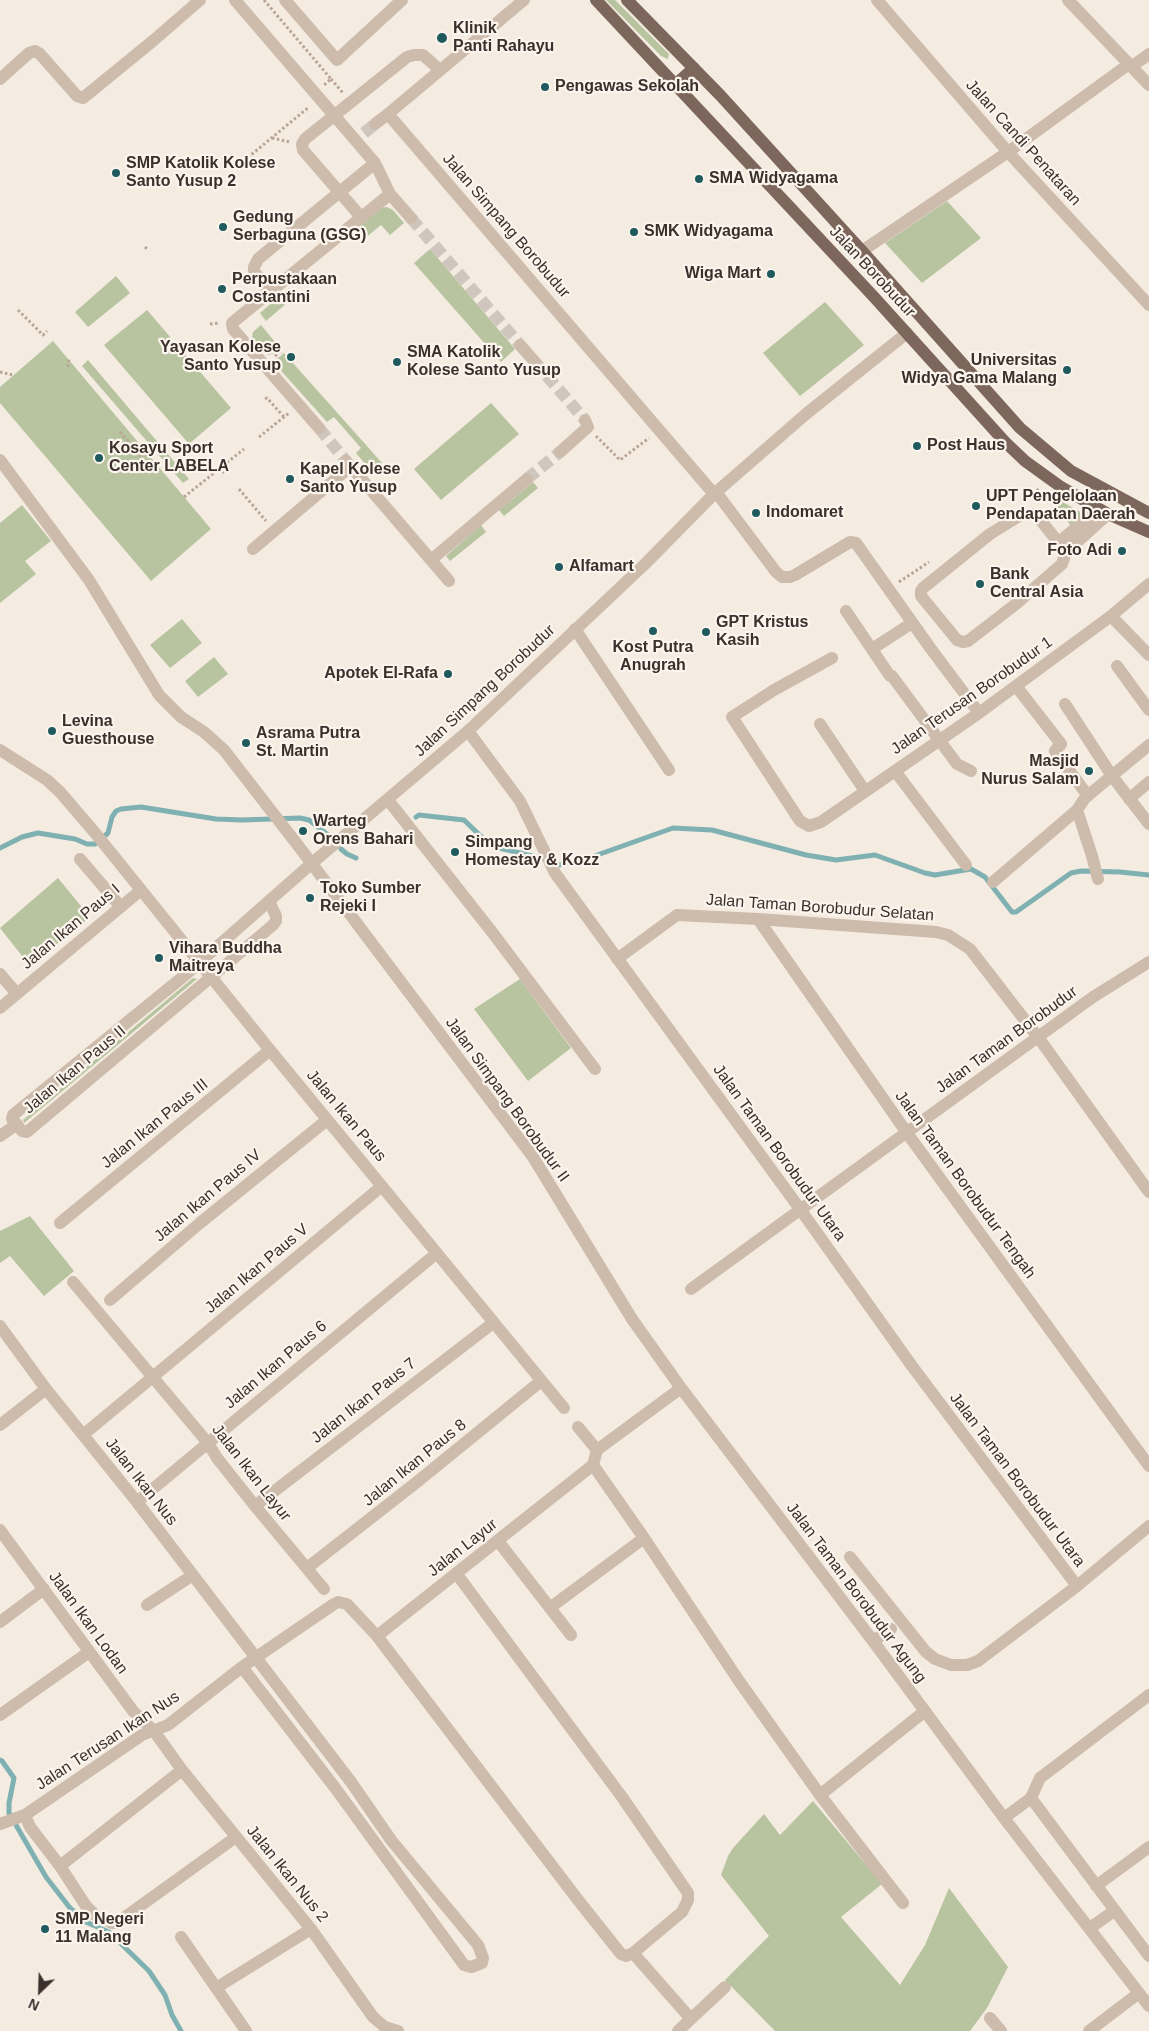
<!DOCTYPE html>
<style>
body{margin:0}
#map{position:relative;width:1149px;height:2031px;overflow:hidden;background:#f4ebe1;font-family:Helvetica,sans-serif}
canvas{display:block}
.north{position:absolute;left:15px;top:1966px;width:50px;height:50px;-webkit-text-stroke:4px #fbf5ee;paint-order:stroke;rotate:204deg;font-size:14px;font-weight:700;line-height:20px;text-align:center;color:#3b302b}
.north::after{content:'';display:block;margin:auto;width:18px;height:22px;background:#3b302b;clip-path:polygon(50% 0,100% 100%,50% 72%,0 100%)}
</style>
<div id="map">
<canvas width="1149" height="2031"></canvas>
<div class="north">N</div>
</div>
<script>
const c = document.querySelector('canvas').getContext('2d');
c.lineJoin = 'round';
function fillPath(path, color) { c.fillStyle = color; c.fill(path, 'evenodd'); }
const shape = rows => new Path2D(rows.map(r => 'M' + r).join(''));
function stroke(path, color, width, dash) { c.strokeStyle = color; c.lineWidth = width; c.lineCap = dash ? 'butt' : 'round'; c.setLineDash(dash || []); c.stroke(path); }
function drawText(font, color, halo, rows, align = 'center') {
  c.font = font + ' Helvetica,sans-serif'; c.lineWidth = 4.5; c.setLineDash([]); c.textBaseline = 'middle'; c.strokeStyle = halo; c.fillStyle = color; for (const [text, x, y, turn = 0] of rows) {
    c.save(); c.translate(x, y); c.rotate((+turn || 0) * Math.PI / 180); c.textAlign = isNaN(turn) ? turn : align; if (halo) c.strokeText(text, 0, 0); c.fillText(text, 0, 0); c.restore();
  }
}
fillPath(shape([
 [606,0,615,0,669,54,668,59,661,56],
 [947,201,981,238,922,283,885,243],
 [387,207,393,210,404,223,390,235,381,225,364,239,356,229,381,208],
 [430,249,515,349,501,362,414,263],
 [116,276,130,293,88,327,75,312],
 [289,288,295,296,266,321,260,313],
 [825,302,864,345,800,396,763,353],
 [147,310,231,408,189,444,104,345],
 [261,325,280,348,272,354,268,355,252,337,253,332],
 [53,341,211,529,151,581,0,403,0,387],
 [284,353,382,463,372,472,356,453,361,448,334,417,327,422,275,364,277,359],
 [88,360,189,479,183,483,82,366],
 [491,403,519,434,441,500,414,469],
 [533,482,538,488,504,516,499,510],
 [1043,491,1084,514,1072,527],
 [22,505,51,541,25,561,36,574,0,603,0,523],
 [481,525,486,532,450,561,446,556],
 [182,619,202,643,170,668,150,645],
 [214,657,228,674,198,697,185,681],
 [58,878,90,917,30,966,0,928],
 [193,978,197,979,24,1123,23,1120],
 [520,979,571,1048,528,1081,474,1009],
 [30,1216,74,1271,44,1296,10,1256,0,1263,0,1231],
 [813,1801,882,1884,841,1917,900,1985,925,1945,949,1888,1008,1967,987,2008,970,2031,775,2031,725,1980,769,1936,721,1875,728,1856,733,1848,764,1814,780,1835]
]), '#b8c4a0');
stroke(shape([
 [416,817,419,815,464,820,491,846,545,859],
 [0,848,22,837,38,833,75,839,87,844,95,844,108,833,112,817,116,811,121,809,141,807,216,819,242,820,300,818,309,820,328,835],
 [341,849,347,854,356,858],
 [553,863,559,865,586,859,673,828,712,830,806,855,836,860,875,855,925,873,935,875,971,869,985,877,1012,912,1016,912,1071,873,1081,871,1120,872,1149,875],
 [0,1760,2,1761,14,1778,9,1803,9,1813,46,1877,70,1908,86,1922,109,1932,149,1971,165,1995,172,2015,181,2031]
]), '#7fb0b2', 5);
stroke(shape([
 [364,133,375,124],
 [411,218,520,345],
 [535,362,585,420],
 [319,428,346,461],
 [527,479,560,452]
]), '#cfc6bd', 12, [12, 6]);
stroke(shape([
 [264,0,331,79,324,85],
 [331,79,343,93],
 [272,138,290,142],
 [240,164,309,107],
 [145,247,147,249],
 [18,310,43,335,47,331],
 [210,324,219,323],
 [275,356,282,350],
 [68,367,69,358],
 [0,372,13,375],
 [265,399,267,398,284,417],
 [120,432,153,470],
 [596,436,620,460,649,438],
 [259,437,289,413],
 [220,468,224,473],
 [239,489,266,521],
 [184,497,244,449],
 [1025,500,1039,489],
 [899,582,929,562]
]), '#b9a596', 3, [2.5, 2.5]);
stroke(shape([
 [235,0,375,163,390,194,411,218],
 [285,0,337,60,402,0],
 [524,0,388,114,714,494],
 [877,0,1008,152,1149,305],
 [1068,0,1149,85],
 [1131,67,1149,54],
 [0,79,29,53,35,51,40,54,77,96,83,98,154,40,200,0],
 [375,124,388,114],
 [361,217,303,150,302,144,305,139,407,57,414,55,423,55,440,70],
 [862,251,1008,152,1129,64],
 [269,291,254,271,254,267,258,259,375,163],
 [520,345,535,362],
 [319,428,233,329,232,323,390,194],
 [560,452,588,427,585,420],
 [0,460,89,580,159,695,181,717,204,732,224,750,300,848,533,1157,632,1319,681,1388,873,1641,1004,1818,1149,2006],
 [346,461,449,581],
 [716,492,776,572,782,577,790,577,795,575,850,542,856,543,931,649,979,713],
 [1059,542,1099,509],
 [253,549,351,466],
 [1066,552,1038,517,1033,514,1021,515,990,534,923,588,921,591,921,596,957,640,963,642,968,641,1016,604,1062,564,1066,552,1108,514],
 [431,560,527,479],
 [846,611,890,676,892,676,957,764,971,771],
 [1111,616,1149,655],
 [575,629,669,770],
 [872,649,912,623],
 [832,658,774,690,732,717,796,815,800,821,809,826,821,822,979,713,1111,616,1149,584],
 [1117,666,1149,710],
 [1016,686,1061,744,1055,751,1088,796],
 [1065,704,1112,776,1149,824],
 [820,724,865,791],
 [468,731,520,801,555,873,800,1209,912,1366,1077,1586],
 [0,750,47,780,60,792,96,834,270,1050,564,1408],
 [895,771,966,865],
 [1129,799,1149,782],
 [388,800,492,932,595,1069],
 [1077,810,1092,856,1098,879],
 [80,859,121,907],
 [993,882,1077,810,1085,798,1149,745],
 [269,901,276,916,276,921,273,925,27,1132,22,1131,12,1119,13,1115,184,976,311,864,468,731,645,564,714,494,806,414,907,333],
 [758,919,907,1133,1149,1466],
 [617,959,677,915,758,919,936,932,948,935,970,949,1038,1037,1149,1192],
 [0,974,17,994],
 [0,1008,141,890],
 [0,1136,17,1124],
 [60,1223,270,1050],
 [73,1282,208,1443,217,1458,255,1506,324,1589],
 [691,1289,1093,997,1149,962],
 [110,1300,200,1223,327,1120],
 [0,1326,46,1389,137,1502,351,1782,391,1840,478,1945,483,1958,482,1963,471,1967,464,1965,336,1789,242,1667],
 [0,1425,46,1389],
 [578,1427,597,1450],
 [83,1435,382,1186],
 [593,1465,644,1538,739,1681,820,1795,903,1903],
 [137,1502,437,1253],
 [255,1506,493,1323],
 [0,1530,133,1711,154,1731,182,1770,311,1929,373,2017,385,2027,398,2031],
 [498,1541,571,1635],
 [850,1557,926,1652,935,1659,951,1665,967,1665,978,1661,1077,1586,1149,1526],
 [307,1568,417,1482,541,1381],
 [147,1605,193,1575],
 [551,1607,644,1538],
 [0,1622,44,1589],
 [377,1636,578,1900,621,1954,626,1956,633,1953,682,1912,688,1900,688,1893,622,1797,456,1573],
 [873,1641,891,1629],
 [0,1715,89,1652],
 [820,1795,925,1711],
 [1031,1798,1149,1956],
 [25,1815,30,1827,60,1866,86,1906,95,1915,112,1923,118,1922,236,1837],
 [1004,1818,1031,1798,1040,1778,1149,1695],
 [0,1824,25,1815,142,1735,168,1725,242,1667,334,1604,338,1602,347,1604,377,1636,593,1465,597,1450,681,1388],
 [60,1866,182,1770],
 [1096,1886,1149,1847],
 [1090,1928,1114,1911],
 [181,1937,246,2031],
 [633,1953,691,2019],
 [216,1988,311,1929],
 [990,2018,1001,2031],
 [678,2031,725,1987],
 [1089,2031,1139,1993]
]), '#cdbbac', 12);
stroke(shape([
 [596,0,874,297,1005,442,1025,461,1061,487,1108,514,1149,532],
 [627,0,720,95,862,251,1020,428,1071,471,1149,513],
 [676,84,694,68]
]), '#7d675c', 12);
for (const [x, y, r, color] of [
 [442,38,6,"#1f5a5e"],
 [545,87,5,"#1f5a5e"],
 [116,173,5,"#1f5a5e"],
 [699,179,5,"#1f5a5e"],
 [223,227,5,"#1f5a5e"],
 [634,232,5,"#1f5a5e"],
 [771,274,5,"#1f5a5e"],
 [222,289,5,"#1f5a5e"],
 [291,357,5,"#1f5a5e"],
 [397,362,5,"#1f5a5e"],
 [1067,370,5,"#1f5a5e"],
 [917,446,5,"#1f5a5e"],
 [99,458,5,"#1f5a5e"],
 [290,479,5,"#1f5a5e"],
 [976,506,5,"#1f5a5e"],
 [756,513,5,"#1f5a5e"],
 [1122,551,5,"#1f5a5e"],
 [559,567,5,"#1f5a5e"],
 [980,584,5,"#1f5a5e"],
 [653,631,5,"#1f5a5e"],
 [706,632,5,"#1f5a5e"],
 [448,674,5,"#1f5a5e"],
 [52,731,5,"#1f5a5e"],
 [246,743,5,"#1f5a5e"],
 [1089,771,5,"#1f5a5e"],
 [303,831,5,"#1f5a5e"],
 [455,852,5,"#1f5a5e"],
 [310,898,5,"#1f5a5e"],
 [159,958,5,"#1f5a5e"],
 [45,1929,5,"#1f5a5e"]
]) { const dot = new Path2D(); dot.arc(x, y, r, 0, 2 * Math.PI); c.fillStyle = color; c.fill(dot); stroke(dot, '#fbf5ee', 2); }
drawText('bold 16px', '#3b302b', '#fbf5ee', [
 ["Klinik",453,29],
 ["Panti Rahayu",453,47],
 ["Pengawas Sekolah",555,87],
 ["SMP Katolik Kolese",126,164],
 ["Santo Yusup 2",126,182],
 ["SMA Widyagama",709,179],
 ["Gedung",233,218],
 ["Serbaguna (GSG)",233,236],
 ["SMK Widyagama",644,232],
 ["Wiga Mart",761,274,"right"],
 ["Perpustakaan",232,280],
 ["Costantini",232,298],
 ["Yayasan Kolese",281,348,"right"],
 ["Santo Yusup",281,366,"right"],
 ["SMA Katolik",407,353],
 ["Kolese Santo Yusup",407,371],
 ["Universitas",1057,361,"right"],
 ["Widya Gama Malang",1057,379,"right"],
 ["Post Haus",927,446],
 ["Kosayu Sport",109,449],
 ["Center LABELA",109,467],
 ["Kapel Kolese",300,470],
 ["Santo Yusup",300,488],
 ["UPT Pengelolaan",986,497],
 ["Pendapatan Daerah",986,515],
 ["Indomaret",766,513],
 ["Foto Adi",1112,551,"right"],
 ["Alfamart",569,567],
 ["Bank",990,575],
 ["Central Asia",990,593],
 ["GPT Kristus",716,623],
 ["Kasih",716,641],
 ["Kost Putra",653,648,"center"],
 ["Anugrah",653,666,"center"],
 ["Apotek El-Rafa",438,674,"right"],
 ["Levina",62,722],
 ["Guesthouse",62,740],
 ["Asrama Putra",256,734],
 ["St. Martin",256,752],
 ["Masjid",1079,762,"right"],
 ["Nurus Salam",1079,780,"right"],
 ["Warteg",313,822],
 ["Orens Bahari",313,840],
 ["Simpang",465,843],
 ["Homestay & Kozz",465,861],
 ["Toko Sumber",320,889],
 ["Rejeki I",320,907],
 ["Vihara Buddha",169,949],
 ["Maitreya",169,967],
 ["SMP Negeri",55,1920],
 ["11 Malang",55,1938]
], 'left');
drawText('16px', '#3b302b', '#fbf5ee', [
 ["Jalan Candi Penataran",1023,143,48],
 ["Jalan Simpang Borobudur",506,226,49],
 ["Jalan Borobudur",872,272,47],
 ["Jalan Simpang Borobudur",485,691,-43],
 ["Jalan Terusan Borobudur 1",972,696,-35],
 ["Jalan Taman Borobudur Selatan",820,908,4],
 ["Jalan Ikan Paus I",71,927,-40],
 ["Jalan Taman Borobudur",1007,1040,-36],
 ["Jalan Ikan Paus II",75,1070,-40],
 ["Jalan Simpang Borobudur II",507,1100,54],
 ["Jalan Ikan Paus",346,1116,50],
 ["Jalan Ikan Paus III",155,1124,-39],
 ["Jalan Taman Borobudur Utara",779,1153,54],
 ["Jalan Taman Borobudur Tengah",965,1185,54],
 ["Jalan Ikan Paus IV",208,1196,-40],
 ["Jalan Ikan Paus V",257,1269,-40],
 ["Jalan Ikan Paus 6",276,1365,-40],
 ["Jalan Ikan Paus 7",364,1401,-38],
 ["Jalan Ikan Paus 8",415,1463,-39],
 ["Jalan Ikan Layur",251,1473,52],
 ["Jalan Taman Borobudur Utara",1017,1480,53],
 ["Jalan Ikan Nus",141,1482,52],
 ["Jalan Layur",463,1548,-38],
 ["Jalan Taman Borobudur Agung",856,1593,53],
 ["Jalan Ikan Lodan",88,1623,54],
 ["Jalan Terusan Ikan Nus",108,1741,-33],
 ["Jalan Ikan Nus 2",287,1874,51]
]);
</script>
